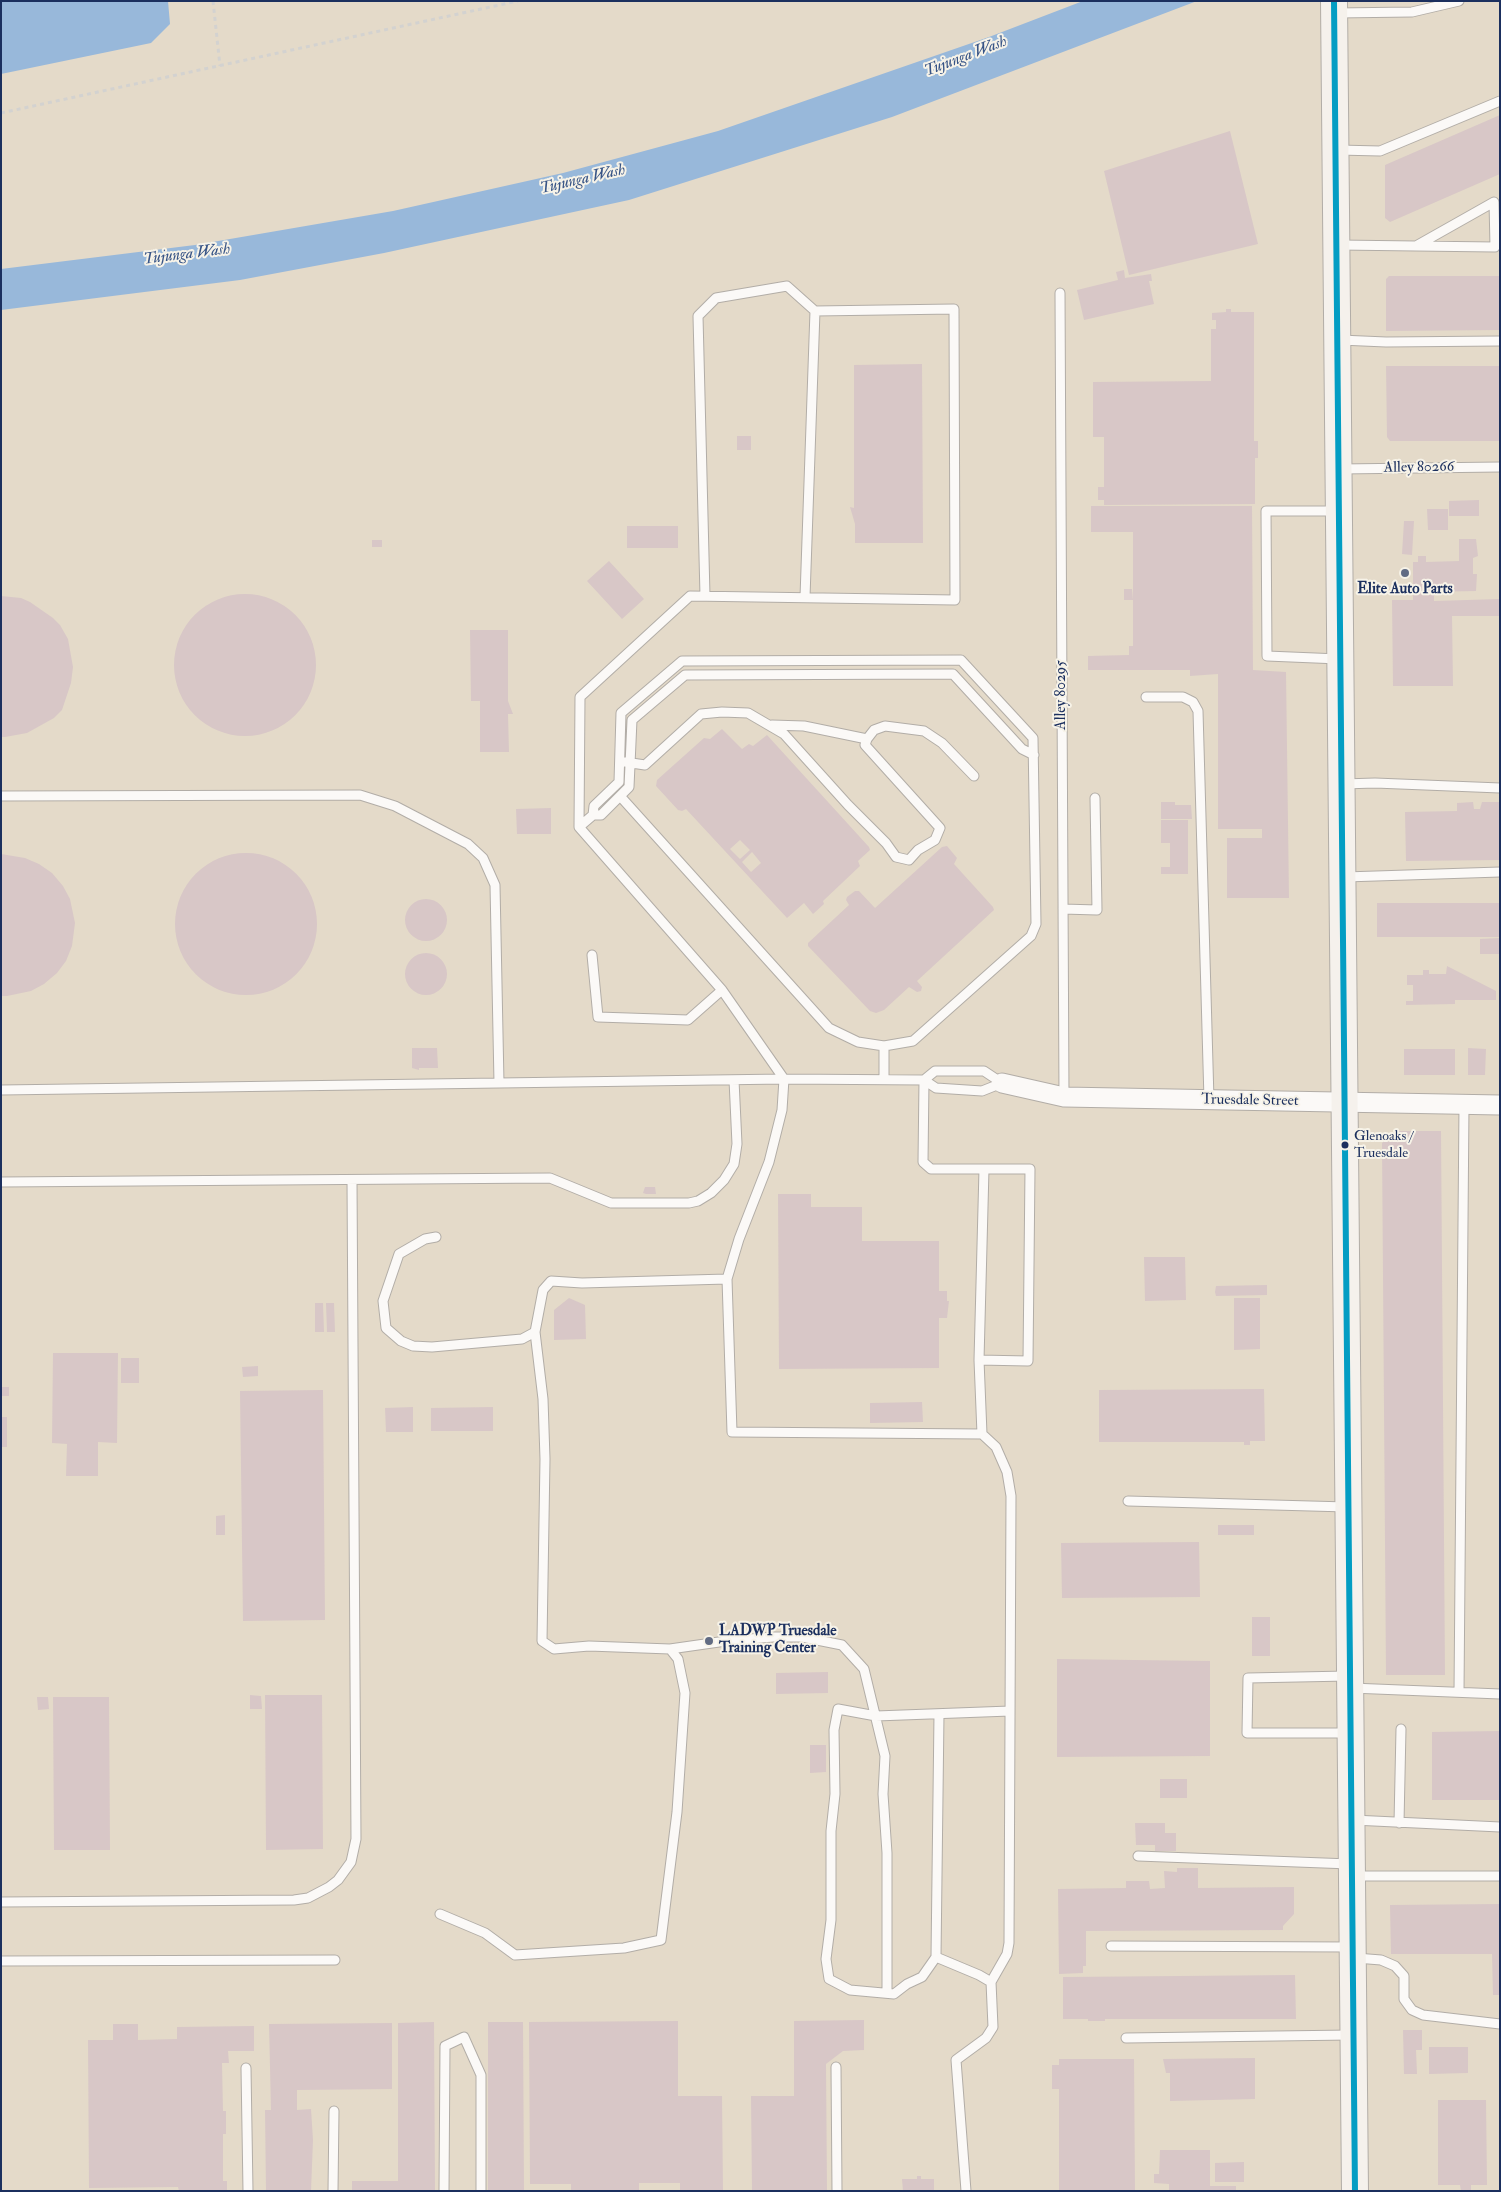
<!DOCTYPE html>
<style>
body{margin:0}
#map{position:relative;width:1501px;height:2192px;overflow:hidden;background:#e4dac9;font-family:"IM FELL Double Pica",serif}
canvas{display:block}
.frame{position:absolute;inset:0;border:2px solid #1b2f5e;pointer-events:none}
</style>
<div id="map">
<canvas width="1501" height="2192"></canvas>
<div class="frame"></div>
</div>
<script>
const c = document.querySelector('canvas').getContext('2d');
c.lineJoin = 'round';
function fillPath(path, color) { c.fillStyle = color; c.fill(path, 'evenodd'); }
const shape = rows => new Path2D(rows.map(r => 'M' + r).join(''));
function stroke(path, color, width, dash) { c.strokeStyle = color; c.lineWidth = width; c.lineCap = dash ? 'butt' : 'round'; c.setLineDash(dash || []); c.stroke(path); }
function drawText(font, color, halo, rows, align = 'center') {
  c.font = font + ' "IM FELL Double Pica",serif'; c.lineWidth = 4; c.setLineDash([]); c.textBaseline = 'middle'; c.strokeStyle = halo; c.fillStyle = color; for (const [text, x, y, turn = 0] of rows) {
    c.save(); c.translate(x, y); c.rotate((+turn || 0) * Math.PI / 180); c.textAlign = isNaN(turn) ? turn : align; if (halo) c.strokeText(text, 0, 0); c.fillText(text, 0, 0); c.restore();
  }
}
fillPath(shape([
 [1,1,168,1,170,24,151,43,1,74],
 [1083,1,1197,1,892,117,629,200,384,253,240,280,1,310,1,269,195,245,393,211,563,173,718,131,989,37]
]), '#98b8da');
fillPath(shape([
 [1500,115,1500,174,1390,222,1385,218,1385,165],
 [1230,131,1258,244,1129,275,1104,171],
 [1124,270,1125,278,1151,274,1152,281,1149,281,1154,304,1084,320,1077,290,1118,280,1116,272],
 [1389,276,1500,276,1500,330,1386,331,1386,279],
 [1226,309,1231,309,1231,312,1254,312,1254,441,1258,441,1258,458,1255,458,1255,504,1104,505,1104,500,1098,500,1098,487,1104,487,1104,437,1093,437,1093,382,1211,381,1211,329,1216,329,1216,320,1212,320,1212,313,1226,312],
 [922,364,923,543,855,543,855,524,850,507,854,508,854,365],
 [1386,366,1500,366,1500,441,1390,441,1387,437],
 [737,436,751,436,751,450,737,450],
 [1479,500,1479,516,1449,516,1449,501],
 [1091,506,1252,506,1253,670,1286,672,1289,898,1227,898,1227,838,1262,838,1262,829,1218,829,1218,674,1190,676,1190,670,1088,670,1088,656,1129,655,1129,646,1133,646,1133,532,1091,532],
 [1427,509,1448,509,1448,530,1428,530],
 [1404,521,1414,521,1412,555,1402,554],
 [627,526,678,526,678,548,627,548],
 [1459,539,1476,539,1478,556,1473,558,1473,574,1477,574,1476,591,1427,592,1427,595,1434,595,1434,601,1500,599,1500,616,1452,616,1453,686,1393,686,1392,600,1413,600,1413,562,1418,562,1418,556,1426,556,1426,562,1459,561],
 [372,540,382,540,382,547,372,547],
 [609,561,644,599,622,619,587,581],
 [1124,589,1132,589,1133,600,1124,600],
 '174 665a71 71 0 1 1 142 0a71 71 0 1 1-142 0Z',
 [1,596,21,598,30,602,53,618,60,625,68,639,73,667,71,683,62,710,54,718,27,733,5,737,1,737],
 [470,630,508,630,508,701,513,714,508,714,509,752,480,752,480,701,471,701],
 [722,729,742,749,749,744,753,746,767,735,869,847,870,850,858,861,860,866,823,901,824,904,813,914,804,903,787,918,686,809,682,811,678,810,656,786,657,780,704,738,710,739],
 [740,840,750,850,740,859,730,849],
 [752,852,761,863,751,872,742,862],
 [1161,802,1175,802,1175,805,1191,805,1192,819,1161,819],
 [1473,802,1474,809,1480,809,1482,802,1500,802,1500,860,1406,861,1405,812,1457,811,1457,803],
 [551,808,551,834,517,834,516,809],
 [1161,820,1188,820,1188,874,1161,874,1161,867,1170,867,1170,843,1161,843],
 [947,846,957,858,954,864,993,907,994,910,917,981,922,987,921,991,917,992,909,987,884,1010,876,1013,870,1011,808,946,808,943,849,905,846,900,847,897,855,891,859,891,875,908,942,847],
 '175 924a71 71 0 1 1 142 0a71 71 0 1 1-142 0Z',
 [1,854,25,858,39,864,52,873,63,886,70,899,75,923,72,946,66,961,57,973,44,984,31,991,7,996,1,996],
 '405 920a21 21 0 1 1 42 0a21 21 0 1 1-42 0Z',
 [1377,903,1500,903,1500,937,1377,937],
 [1500,938,1500,954,1480,954,1480,939],
 '405 974a21 21 0 1 1 42 0a21 21 0 1 1-42 0Z',
 [1447,966,1496,991,1496,1000,1455,1000,1455,1004,1406,1005,1406,1001,1413,1001,1413,985,1407,985,1407,975,1423,975,1423,970,1429,970,1429,974,1446,974],
 [412,1048,437,1048,438,1068,419,1068,419,1070,412,1068],
 [1468,1048,1486,1049,1485,1075,1468,1075],
 [1404,1049,1455,1049,1455,1075,1404,1075],
 [1394,1131,1441,1131,1445,1675,1386,1675,1382,1143],
 [645,1187,655,1187,656,1194,646,1194,643,1193],
 [778,1194,811,1194,811,1207,862,1207,862,1241,939,1241,939,1291,947,1291,947,1301,949,1301,947,1318,939,1318,939,1368,779,1369],
 [1144,1257,1185,1257,1186,1300,1145,1301],
 [1267,1285,1267,1295,1216,1296,1215,1292,1216,1286],
 [569,1298,585,1305,586,1339,554,1340,554,1310],
 [1234,1298,1260,1298,1260,1349,1234,1350],
 [315,1303,323,1303,324,1332,315,1332],
 [326,1303,334,1303,335,1332,327,1332],
 [53,1353,118,1353,117,1443,98,1442,98,1476,66,1476,67,1444,52,1443],
 [121,1358,139,1358,139,1383,121,1383],
 [258,1366,258,1376,243,1377,242,1367],
 [1,1387,9,1387,9,1396,1,1396],
 [1264,1389,1265,1441,1250,1441,1250,1445,1244,1445,1244,1442,1099,1442,1099,1390],
 [323,1390,325,1620,243,1621,240,1391],
 [922,1402,923,1422,870,1423,870,1403],
 [413,1407,413,1432,386,1432,385,1408],
 [493,1407,493,1431,431,1431,431,1408],
 [1,1417,7,1417,7,1447,1,1447],
 [225,1515,225,1535,216,1535,216,1516],
 [1218,1525,1254,1525,1254,1535,1218,1535],
 [1199,1542,1200,1597,1062,1598,1061,1543],
 [1252,1617,1270,1617,1270,1656,1252,1656],
 [1057,1659,1210,1661,1210,1756,1057,1757],
 [828,1672,828,1693,776,1694,776,1673],
 [250,1695,261,1696,262,1709,250,1709],
 [265,1695,322,1695,323,1849,266,1850],
 [37,1697,48,1697,49,1709,38,1710],
 [53,1697,109,1697,110,1850,54,1850],
 [1500,1731,1500,1800,1432,1800,1432,1732],
 [810,1745,826,1745,826,1772,810,1773],
 [1160,1779,1187,1779,1187,1798,1160,1798],
 [1135,1823,1165,1823,1165,1833,1176,1833,1176,1851,1155,1851,1155,1845,1136,1845],
 [1177,1868,1198,1868,1198,1888,1294,1887,1294,1914,1283,1926,1283,1930,1086,1931,1086,1966,1083,1966,1083,1973,1059,1974,1058,1889,1126,1888,1126,1881,1149,1881,1150,1889,1165,1888,1164,1871,1177,1872],
 [1500,1904,1500,1995,1493,1995,1492,1954,1391,1954,1390,1905],
 [1295,1975,1296,2019,1105,2019,1105,2021,1088,2021,1088,2019,1063,2019,1063,1977],
 [864,2020,864,2050,843,2051,826,2064,827,2191,752,2191,751,2096,794,2096,794,2021],
 [678,2021,678,2096,722,2096,723,2191,680,2191,680,2183,639,2183,639,2191,571,2191,571,2184,530,2184,529,2022],
 [434,2022,435,2191,352,2191,352,2181,398,2181,398,2023],
 [488,2022,523,2022,524,2191,488,2191],
 [392,2023,392,2089,297,2090,297,2110,311,2109,313,2140,311,2191,266,2191,265,2110,271,2110,269,2024],
 [113,2024,138,2024,138,2040,177,2039,177,2027,254,2026,254,2051,228,2051,229,2063,222,2063,223,2111,226,2111,226,2134,223,2134,223,2181,227,2181,227,2191,179,2191,178,2187,89,2188,88,2040,113,2040],
 [1403,2030,1422,2030,1422,2050,1416,2050,1417,2074,1404,2074],
 [1429,2047,1468,2047,1468,2073,1429,2074],
 [1255,2058,1255,2099,1170,2101,1170,2073,1166,2073,1163,2059],
 [1059,2059,1134,2059,1135,2191,1059,2191,1059,2089,1052,2089,1052,2065,1059,2065],
 [1438,2100,1486,2100,1487,2185,1471,2185,1471,2191,1461,2191,1460,2185,1438,2185],
 [1160,2150,1210,2150,1210,2186,1236,2186,1236,2191,1169,2191,1169,2184,1154,2183,1154,2174,1159,2174],
 [1244,2162,1244,2182,1215,2182,1215,2163],
 [917,2176,921,2176,921,2179,934,2179,934,2191,903,2191,902,2179,917,2179]
]), '#d8c7c7');
const lane = shape([
 [1336,13,1412,12,1459,1],
 [1338,150,1380,151,1500,101],
 [1339,245,1416,246,1495,247,1494,202,1416,246],
 [1060,293,1064,1097],
 [1340,340,1386,342,1500,341],
 [1340,469,1500,467],
 [1336,511,1266,511,1267,656,1339,659],
 [705,596,698,316,716,298,787,286,815,311],
 [1146,697,1183,697,1193,702,1198,711,1209,1100],
 [772,725,804,726,867,739],
 [625,762,645,765,701,714,722,712,748,713,784,734,848,805,886,843,896,857,909,860,918,850,935,840,940,828,865,745,867,739,874,730,885,726,924,731,942,743,974,776],
 [1343,784,1375,783,1500,788],
 [1,796,360,795,395,806,468,844,483,858,495,885,499,1083],
 [620,796,829,1028,858,1042,884,1046],
 [593,815,594,806,619,782,621,713,682,661,961,660,1033,738,1036,924,1031,936,913,1041,884,1046,884,1079],
 [579,827,580,697,690,596,955,600,954,309,815,311,805,597],
 [1345,877,1500,872],
 [1063,909,1097,910,1095,798],
 [592,955,598,1017,688,1020,722,990],
 [924,1080,923,1162,931,1169,1030,1169,1028,1361,979,1360,984,1169],
 [924,1080,935,1071,984,1071,1002,1083],
 [1,1090,784,1079,924,1080,936,1088,982,1091,1002,1083],
 [1,1182,550,1178,611,1203,689,1203,698,1201,711,1193,724,1180,734,1164,737,1144,734,1080],
 [436,1237,425,1239,399,1254,383,1301,386,1328,401,1341,413,1346,432,1347,522,1339,535,1332,543,1290,551,1281,582,1283,727,1279],
 [979,1360,982,1434,732,1432,727,1279,739,1239,769,1162,782,1110,784,1079,722,990,579,827,593,815,601,815,629,787,632,720,685,675,953,674,1022,749,1034,755],
 [1128,1501,1347,1507],
 [670,1649,726,1641,773,1637,802,1637,842,1645,864,1669,885,1756,883,1794,887,1853,887,1993],
 [1348,1676,1248,1678,1247,1733,1349,1733],
 [1351,1688,1500,1694],
 [1459,1692,1464,1105],
 [939,1714,936,1957,922,1977,907,1984,894,1994,850,1990,829,1979,826,1959,831,1920,831,1831,835,1794,834,1730,838,1709,876,1716,1010,1711],
 [1353,1820,1500,1827],
 [1399,1823,1401,1729],
 [1138,1856,1350,1864],
 [1353,1876,1500,1876],
 [1,1902,294,1900,308,1898,329,1887,338,1880,351,1862,356,1839,352,1180],
 [440,1914,485,1933,515,1955,624,1948,661,1940,677,1812,685,1693,678,1659,670,1649,589,1646,554,1649,542,1641,545,1459,543,1399,535,1332],
 [1111,1946,1350,1947],
 [936,1957,979,1975,991,1982],
 [1356,1958,1381,1960,1395,1966,1404,1976,1404,1999,1412,2010,1423,2015,1500,2024],
 [1,1961,335,1960],
 [1126,2038,1351,2035],
 [836,2067,837,2191],
 [246,2068,248,2191],
 [333,2191,334,2111],
 [444,2191,445,2046,464,2037,481,2075,481,2191],
 [966,2191,956,2060,986,2038,993,2027,991,1982,1007,1954,1009,1943,1011,1496,1007,1472,996,1447,982,1434]
]);
const street = shape([
 [1002,1083,1064,1097,1500,1105]
]);
const secondary = shape([
 [1334,1,1355,2191]
]);
stroke(lane, '#b2ada7', 11);
stroke(street, '#b2ada7', 21);
stroke(secondary, '#b2ada7', 28);
stroke(shape([
 [213,1,220,66],
 [1,113,518,1]
]), '#d3d2d0', 3, [4, 4]);
stroke(lane, '#fbf9f7', 9);
stroke(street, '#fbf9f7', 19);
stroke(secondary, '#f5f1ec', 26);
stroke(shape([
 [1334,1,1355,2191]
]), '#039dc3', 6);
for (const [x, y, r, color] of [
 [1405,573,5,"#616b83"],
 [1345,1145,4.5,"#1b2f5e"],
 [709,1641,5,"#616b83"]
]) { const dot = new Path2D(); dot.arc(x, y, r, 0, 2 * Math.PI); c.fillStyle = color; c.fill(dot); stroke(dot, '#f7f3e8', 2); }
drawText('14px', '#1b2f5e', '#f7f3e8', [
 ["Glenoaks /",1354,1137],
 ["Truesdale",1354,1154]
], 'left');
drawText('15px', '#1b2f5e', '#f7f3e8', [
 ["Alley 80266",1419,468,-1],
 ["Alley 80295",1062,695,-90],
 ["Truesdale Street",1250,1101,1]
]);
drawText('bold 15px', '#1b2f5e', '#f7f3e8', [
 ["Elite Auto Parts",1405,590],
 ["LADWP Truesdale",719,1632,"left"],
 ["Training Center",719,1649,"left"]
]);
drawText('italic 16px', '#375486', '#f7f3e8', [
 ["Tujunga Wash",966,57,-21],
 ["Tujunga Wash",583,180,-13],
 ["Tujunga Wash",187,255,-7]
]);
</script>
